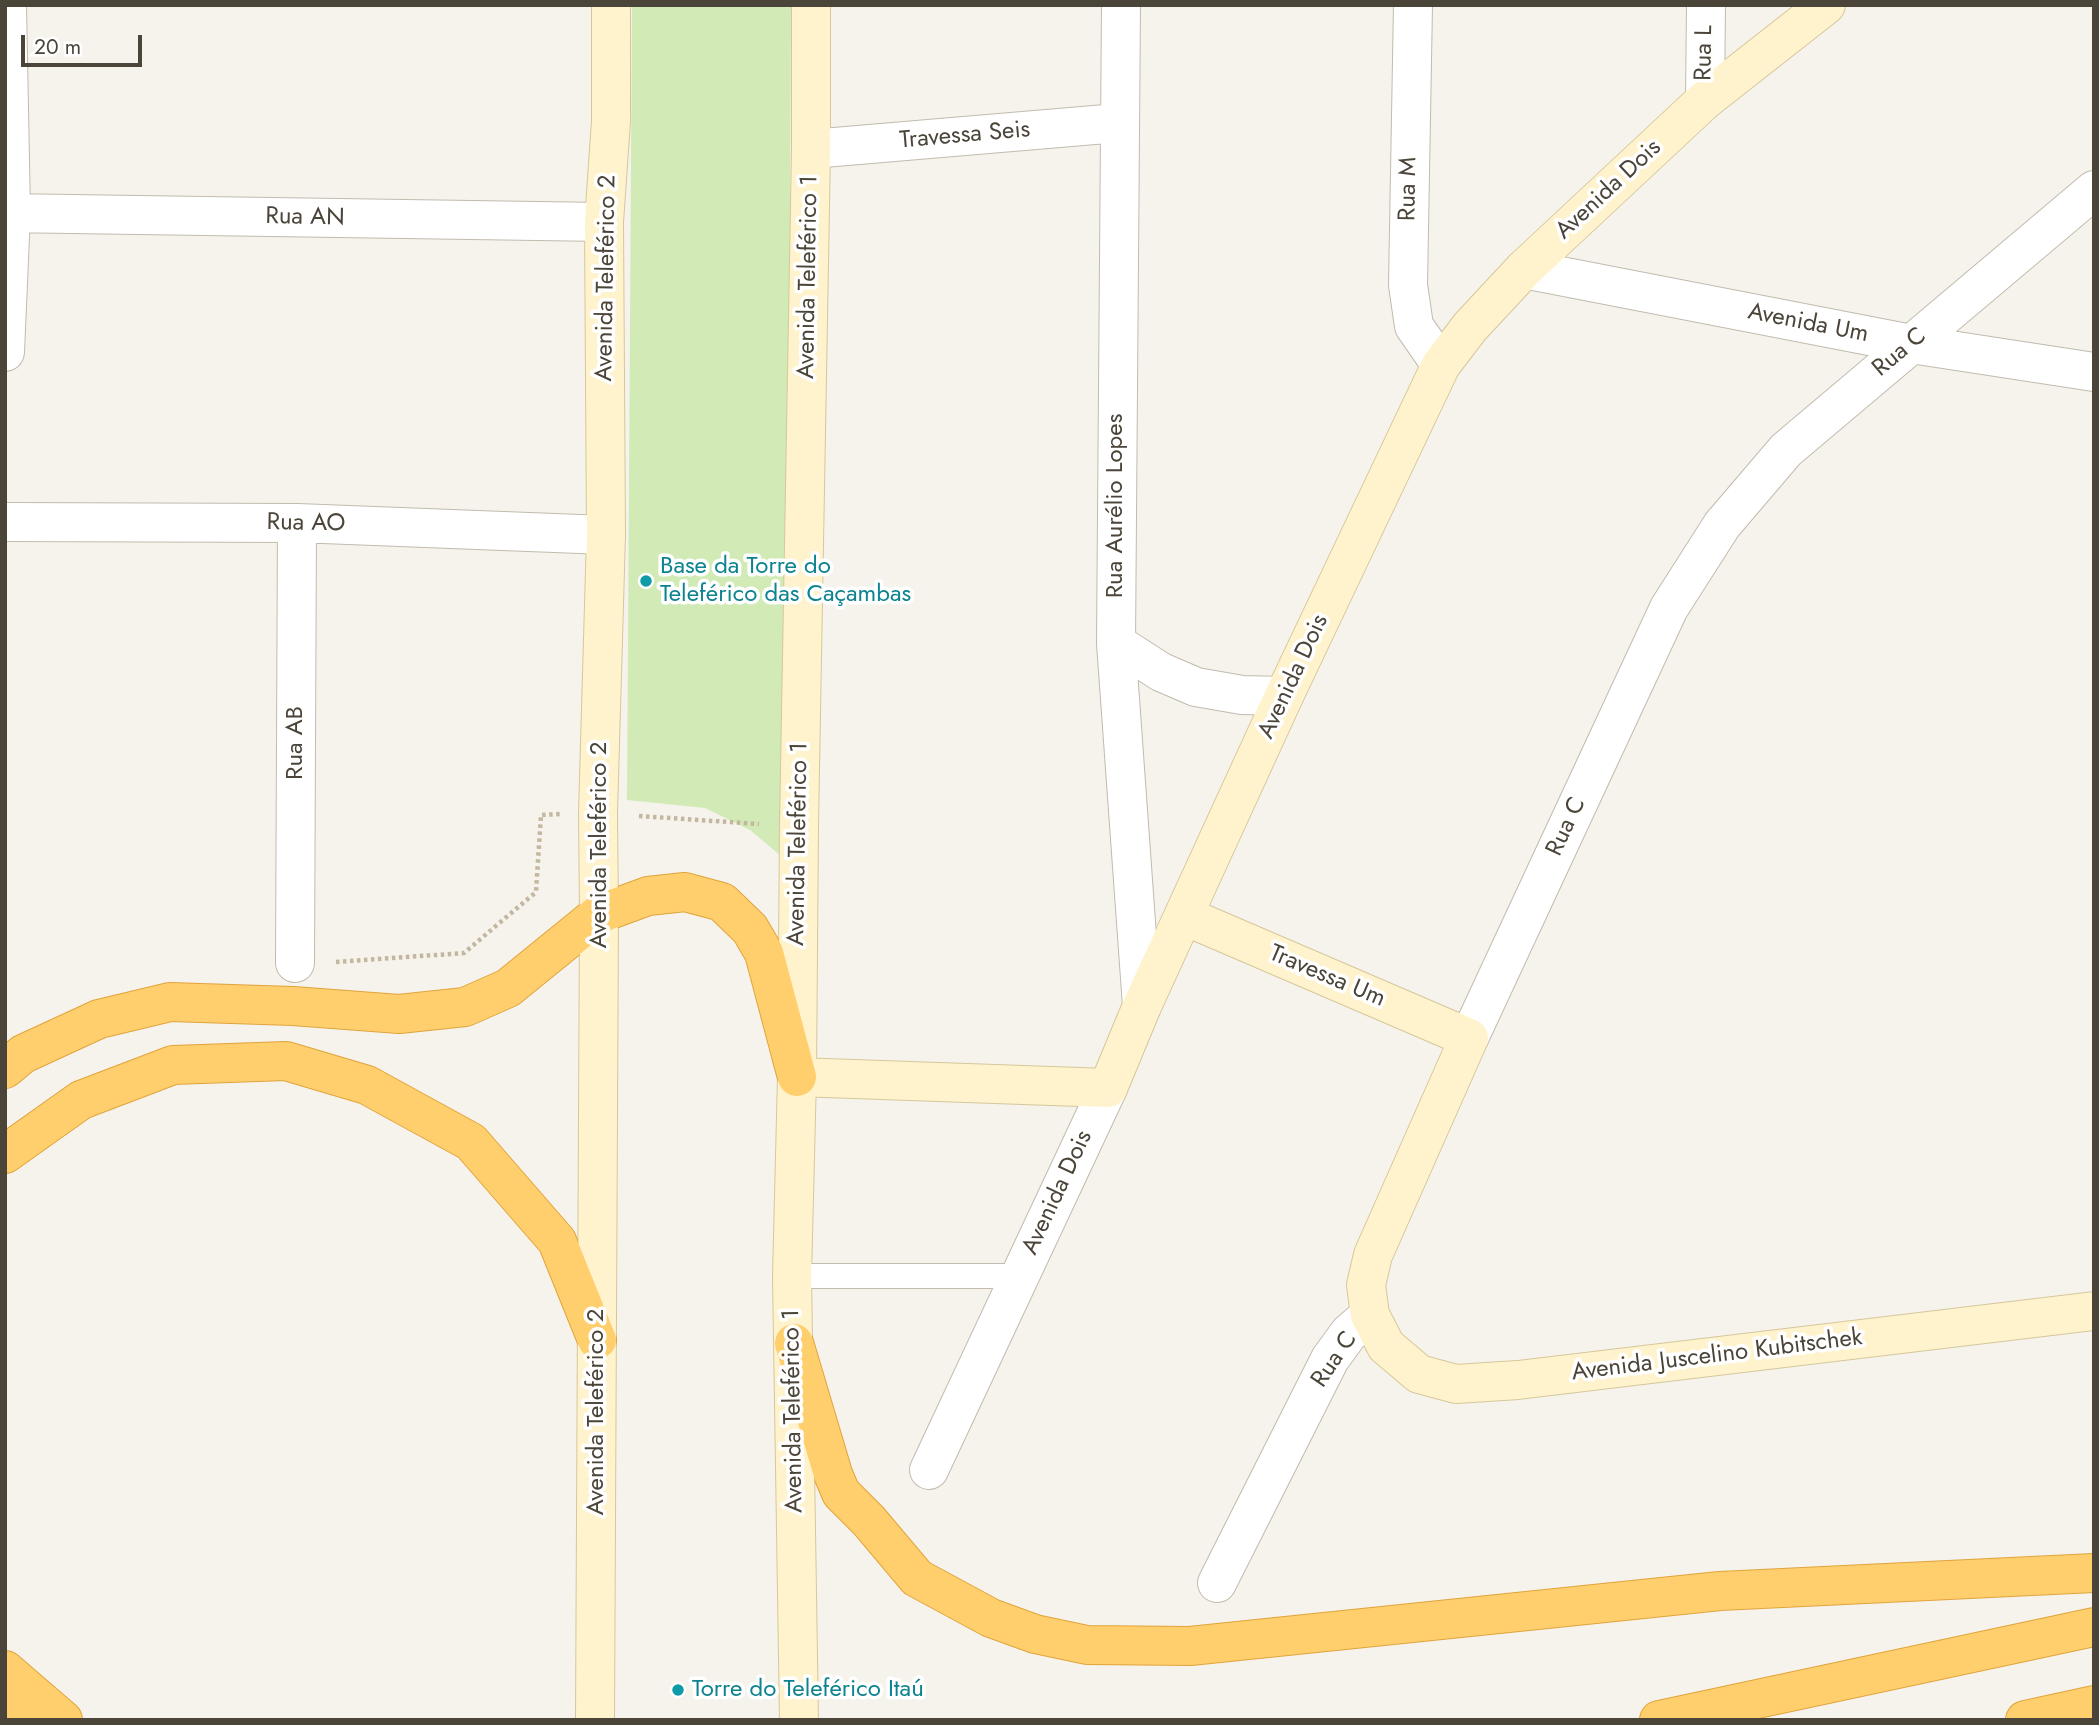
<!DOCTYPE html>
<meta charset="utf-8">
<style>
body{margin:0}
#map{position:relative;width:2099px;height:1725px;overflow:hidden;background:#f6f3ec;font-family:Jost,sans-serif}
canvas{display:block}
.frame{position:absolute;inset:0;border:7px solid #4b4439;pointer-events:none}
.scale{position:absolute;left:21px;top:35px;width:121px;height:32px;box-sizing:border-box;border:4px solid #4b4439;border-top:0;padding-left:9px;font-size:21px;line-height:24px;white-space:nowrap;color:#4b4439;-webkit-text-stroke:5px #fff;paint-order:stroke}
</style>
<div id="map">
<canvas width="2099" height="1725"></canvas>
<div class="frame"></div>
<div class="scale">20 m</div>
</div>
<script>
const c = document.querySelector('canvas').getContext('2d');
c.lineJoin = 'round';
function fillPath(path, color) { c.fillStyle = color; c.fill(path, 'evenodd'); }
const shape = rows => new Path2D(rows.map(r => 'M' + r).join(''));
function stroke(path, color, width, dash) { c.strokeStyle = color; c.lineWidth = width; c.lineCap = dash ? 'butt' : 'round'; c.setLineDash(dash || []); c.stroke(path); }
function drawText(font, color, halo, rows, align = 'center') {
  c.font = font + ' Jost,sans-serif'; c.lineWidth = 7; c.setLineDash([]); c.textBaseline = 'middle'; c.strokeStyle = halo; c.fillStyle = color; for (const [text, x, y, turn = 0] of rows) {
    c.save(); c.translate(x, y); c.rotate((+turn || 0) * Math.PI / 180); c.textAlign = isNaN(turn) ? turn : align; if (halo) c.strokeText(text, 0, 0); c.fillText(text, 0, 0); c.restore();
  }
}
fillPath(shape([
 [632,5,791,5,787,861,750,830,705,808,627,800]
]), '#d2eab5');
const lane = shape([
 [792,1276,1019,1276]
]);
const street = shape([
 [1121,5,1116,643,1142,1006],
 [1413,5,1408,285,1414,326,1441,365],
 [1705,100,1706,5],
 [811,149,1118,123],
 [5,213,604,222],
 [1524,269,1911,344,2094,372],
 [5,352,11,213,7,5],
 [5,522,297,523,606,535],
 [1116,643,1161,672,1196,687,1242,695,1284,696],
 [295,963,297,523],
 [1469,1038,1669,608,1722,525,1786,450,2094,190],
 [929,1470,1108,1088],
 [1217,1583,1330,1359,1349,1333,1370,1315]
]);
const secondary = shape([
 [1185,916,1469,1038,1373,1255,1366,1285,1370,1315,1386,1346,1419,1374,1456,1384,1518,1380,2094,1311],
 [797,1077,1108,1088,1142,1006,1284,696,1441,365,1470,327,1524,269,1705,100,1826,5],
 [595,1720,599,914,598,813,606,535,604,222,611,121,611,5],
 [799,1720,792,1276,797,1077,799,826,811,149,811,5]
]);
const highway = shape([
 [5,1069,23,1054,99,1019,170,1002,293,1006,399,1014,465,1007,508,988,599,914,648,896,685,892,722,902,750,929,764,953,797,1077],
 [5,1154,81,1100,173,1065,286,1061,367,1085,471,1142,557,1241,597,1340],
 [794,1343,833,1474,841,1493,869,1521,917,1578,991,1618,1035,1634,1087,1645,1190,1646,1720,1591,2094,1573],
 [5,1670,63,1720],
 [5,1714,17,1720],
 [1659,1720,2094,1627],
 [2025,1720,2094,1705]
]);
stroke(lane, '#c2bbae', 26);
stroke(street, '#c2bbae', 40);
stroke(secondary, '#d6c79b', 40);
stroke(highway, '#e0a43c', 40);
stroke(shape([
 [639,816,759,824],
 [336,962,464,953,536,892,541,815,560,814]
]), '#c4b79f', 4.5, [3.5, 3.5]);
stroke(lane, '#fff', 24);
stroke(street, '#fff', 38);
stroke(secondary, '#fff3cd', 38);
stroke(highway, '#ffcf6e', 38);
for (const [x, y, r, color] of [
 [646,581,7,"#0f9aa8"],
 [678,1690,7,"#0f9aa8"]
]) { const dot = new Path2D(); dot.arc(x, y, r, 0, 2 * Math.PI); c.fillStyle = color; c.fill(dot); stroke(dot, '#fff', 2.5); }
drawText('24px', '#4b4439', '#fff', [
 ["Rua L",1705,53,-89],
 ["Travessa Seis",965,136,-5],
 ["Rua M",1409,189,-89],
 ["Avenida Dois",1609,190,-43],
 ["Rua AN",305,218,1],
 ["Avenida Teleférico 1",809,277,-89],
 ["Avenida Teleférico 2",607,278,-89],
 ["Avenida Um",1808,324,11],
 ["Rua C",1900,353,-40],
 ["Rua Aurélio Lopes",1116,506,-90],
 ["Rua AO",306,524,1],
 ["Avenida Dois",1294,677,-65],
 ["Rua AB",296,743,-90],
 ["Rua C",1567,827,-65],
 ["Avenida Teleférico 1",799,844,-89],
 ["Avenida Teleférico 2",600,845,-90],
 ["Travessa Um",1327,977,23],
 ["Avenida Dois",1058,1193,-65],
 ["Avenida Juscelino Kubitschek",1717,1356,-7],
 ["Rua C",1335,1360,-56],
 ["Avenida Teleférico 1",794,1411,-91],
 ["Avenida Teleférico 2",597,1412,-90]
]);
drawText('24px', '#0d838f', '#fff', [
 ["Base da Torre do",660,567],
 ["Teleférico das Caçambas",660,595],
 ["Torre do Teleférico Itaú",692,1690]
], 'left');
</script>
